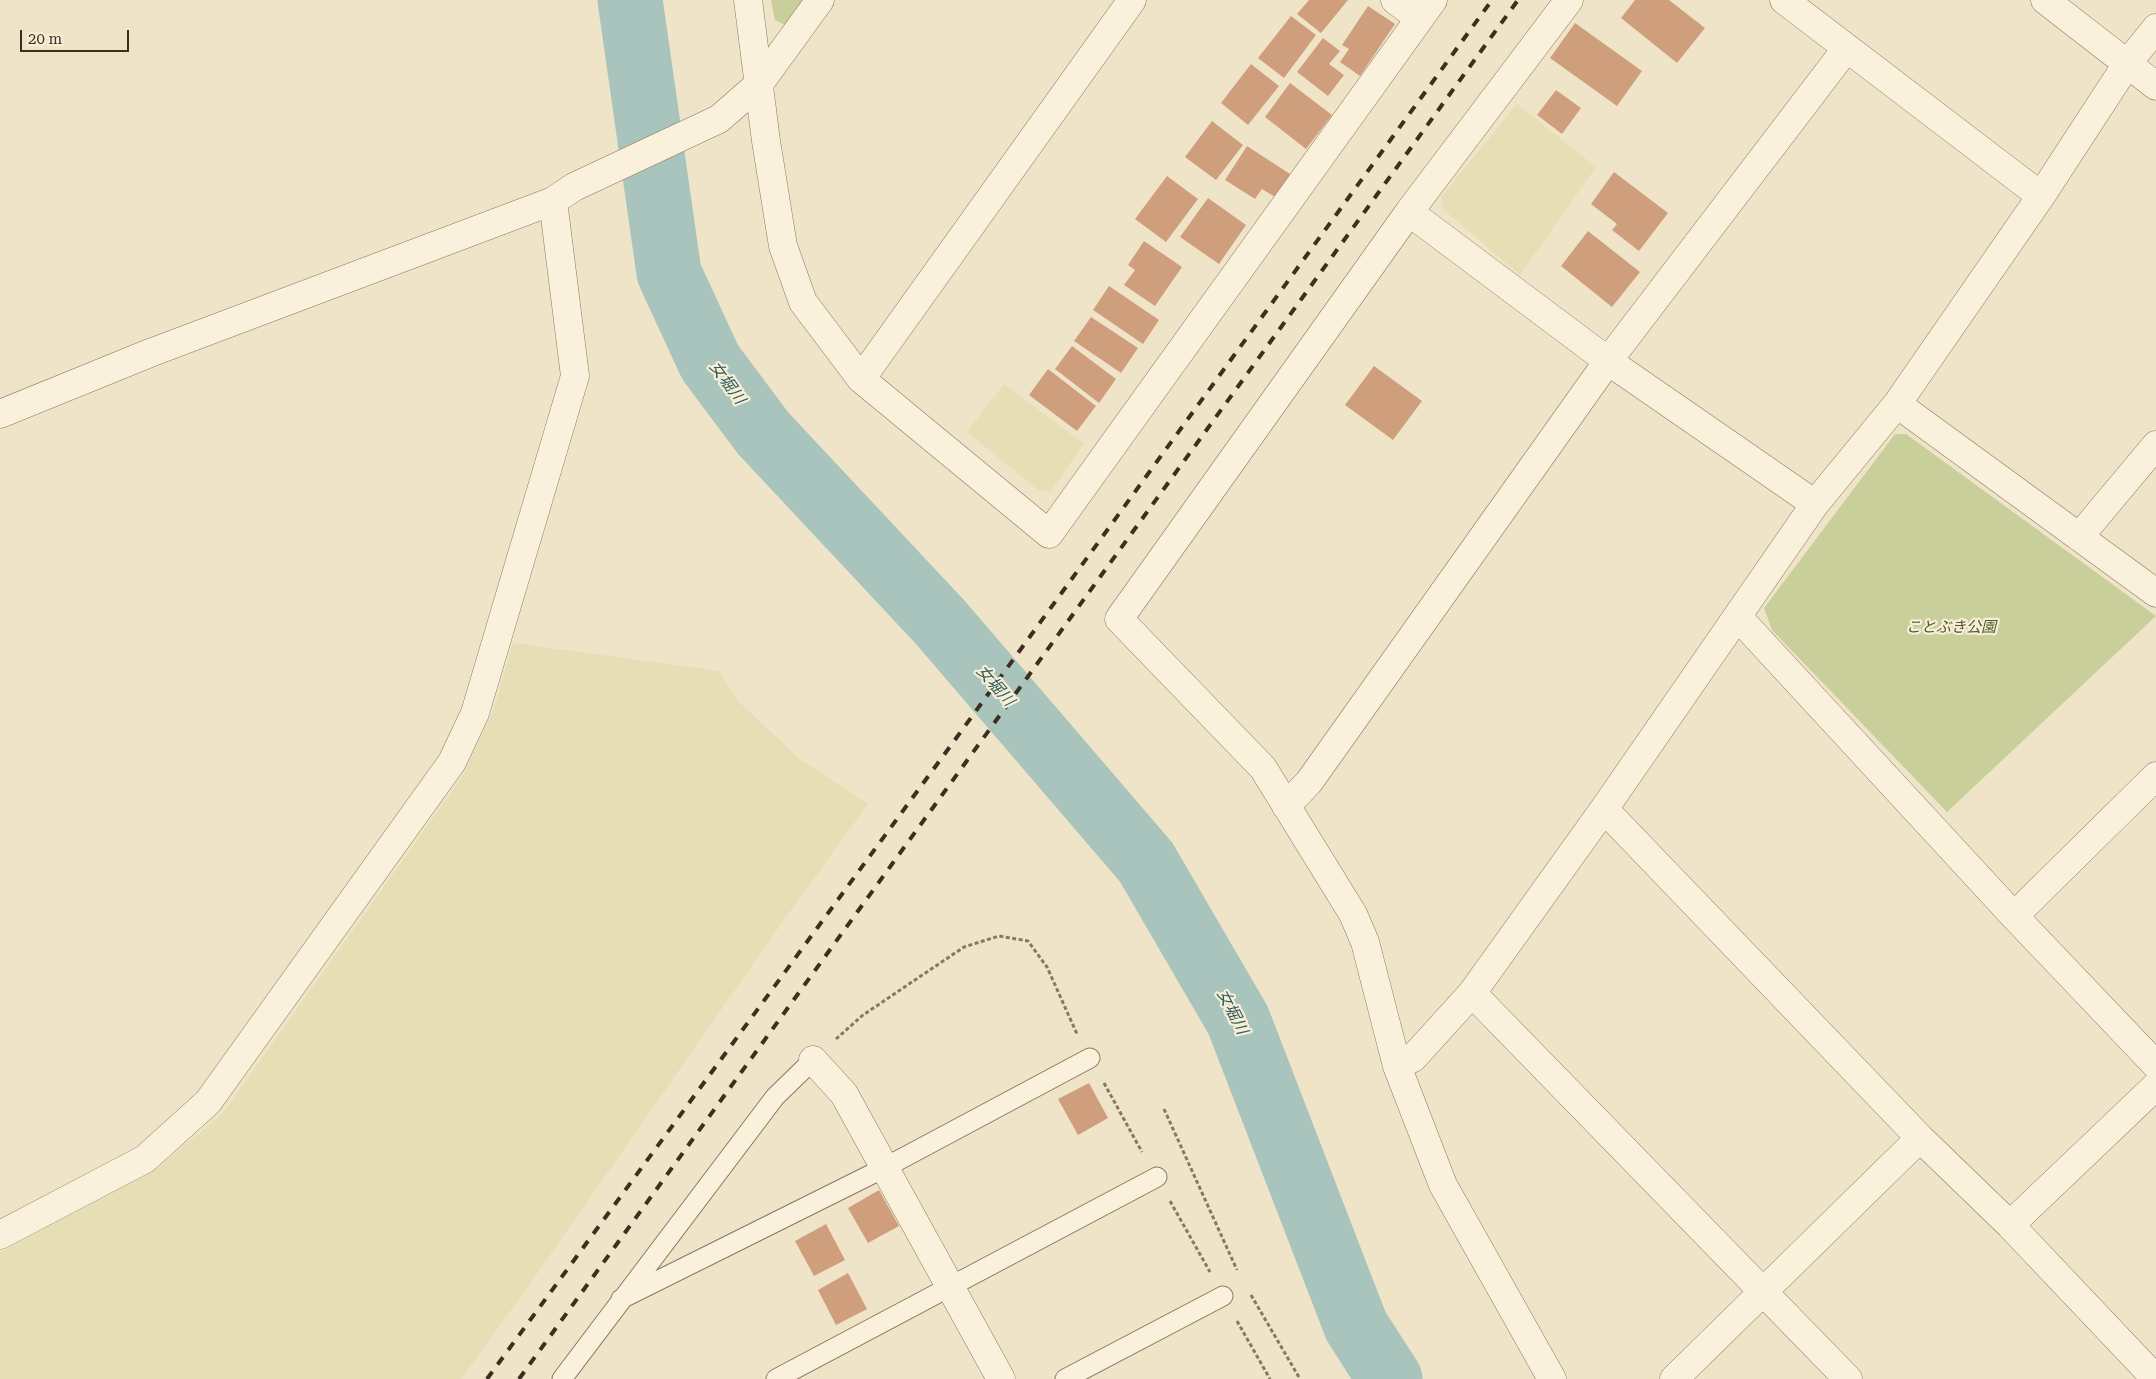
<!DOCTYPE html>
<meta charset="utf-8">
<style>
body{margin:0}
#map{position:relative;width:2156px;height:1379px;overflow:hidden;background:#f0e4c8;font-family:"Roboto Serif",serif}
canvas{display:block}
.scale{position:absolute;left:20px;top:30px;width:109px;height:22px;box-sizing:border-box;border:2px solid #3d2e20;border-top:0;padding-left:6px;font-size:15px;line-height:18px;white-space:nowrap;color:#3d2e20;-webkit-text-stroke:4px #f7eed8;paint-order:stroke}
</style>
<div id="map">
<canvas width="2156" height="1379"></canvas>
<div class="scale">20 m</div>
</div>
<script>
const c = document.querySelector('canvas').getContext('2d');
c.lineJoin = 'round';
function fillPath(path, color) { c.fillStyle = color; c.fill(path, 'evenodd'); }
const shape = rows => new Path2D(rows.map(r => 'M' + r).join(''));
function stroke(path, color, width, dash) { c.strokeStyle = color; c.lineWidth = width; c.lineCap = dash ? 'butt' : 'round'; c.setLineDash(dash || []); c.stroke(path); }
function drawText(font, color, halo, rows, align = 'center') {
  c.font = font + ' "Roboto Serif","Noto Sans JP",serif'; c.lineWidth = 4.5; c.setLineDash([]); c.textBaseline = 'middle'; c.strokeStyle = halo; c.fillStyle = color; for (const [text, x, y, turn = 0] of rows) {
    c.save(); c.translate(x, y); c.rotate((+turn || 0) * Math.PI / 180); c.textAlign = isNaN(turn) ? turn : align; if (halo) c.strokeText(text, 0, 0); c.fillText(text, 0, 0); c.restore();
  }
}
fillPath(shape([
 [1517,104,1596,167,1520,275,1443,209,1442,196],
 [1004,384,1084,444,1050,492,1038,490,967,432],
 [513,643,719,671,738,701,801,760,868,804,781,924,525,1291,461,1379,0,1379,0,1252,154,1171,223,1113,462,777,493,712]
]), '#e6deb5');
fillPath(shape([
 [771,0,804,0,785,25,775,20],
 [1895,434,1906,434,2156,616,1947,812,1772,630,1764,608]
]), '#c9cf9b');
stroke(shape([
 [630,0,669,273,710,362,763,433,940,622,1146,862,1238,1020,1356,1326,1390,1379]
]), '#a9c4bc', 65);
fillPath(shape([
 [1309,0,1348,0,1321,33,1297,14],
 [1635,0,1669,0,1705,28,1677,63,1621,18],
 [1368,6,1395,24,1360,76,1340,62,1349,49,1342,45],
 [1291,16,1316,35,1284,78,1258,58],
 [1575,23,1642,71,1617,106,1550,58],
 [1323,38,1340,51,1329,64,1344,75,1328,96,1297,72],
 [1251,64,1279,86,1248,125,1221,103],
 [1290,83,1332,115,1306,149,1265,117],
 [1556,90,1581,108,1562,134,1537,115],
 [1212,121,1243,145,1216,180,1185,157],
 [1247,146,1290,174,1275,197,1262,189,1255,199,1225,180],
 [1614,172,1668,213,1639,251,1612,230,1617,224,1591,204],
 [1167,176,1198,199,1166,242,1135,219],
 [1208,198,1246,225,1219,264,1180,237],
 [1588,231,1640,272,1612,307,1561,266],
 [1144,241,1182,267,1155,306,1124,285,1135,270,1128,265],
 [1109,286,1159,320,1143,344,1093,310],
 [1091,317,1138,348,1121,373,1074,341],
 [1072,346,1116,379,1099,403,1055,369],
 [1374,366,1422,401,1393,440,1345,405],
 [1048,369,1096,406,1077,431,1029,395],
 [1089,1083,1108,1118,1078,1135,1058,1099],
 [879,1190,899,1226,868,1243,848,1208],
 [826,1224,845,1260,814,1276,795,1241],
 [848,1273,867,1309,836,1325,818,1290]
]), '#cf9f7d');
const lane = shape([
 [621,1299,884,1168,1090,1058],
 [562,1379,775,1097,813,1060],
 [776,1379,1157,1177],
 [1065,1379,1223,1296]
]);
const street = shape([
 [748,0,766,141,783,246,803,302,861,379,1049,534,1433,0],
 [1395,0,1419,18],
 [1784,0,2041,196],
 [2045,0,2156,86],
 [1409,212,1608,361,1815,504],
 [861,379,1132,0],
 [1897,404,2156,593],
 [0,414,150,353,553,201,574,187,719,119,759,84,820,0],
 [2079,537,2156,445],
 [1738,617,2014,916,2156,1065],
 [1286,806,1309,782,1608,361,1846,49],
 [1604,809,1920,1138,2010,1225,2156,1379],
 [2014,916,2156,776],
 [1472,993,1848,1379],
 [813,1060,844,1094,1001,1379],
 [1397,1066,1413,1058,1472,993,1604,809,1815,504,1897,404,2041,196,2127,64,2156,28],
 [2010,1225,2156,1086],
 [0,1235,145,1159,208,1102,452,762,475,713,575,376,553,201],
 [1552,1379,1443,1185,1397,1066,1365,942,1353,914,1263,768,1119,619,1409,212,1569,0],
 [1674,1379,1920,1138]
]);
stroke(lane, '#8d765c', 21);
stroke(street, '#8d765c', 29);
stroke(shape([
 [836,1039,863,1015,964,947,999,936,1028,941,1047,967,1077,1034],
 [1104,1083,1142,1152],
 [1164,1109,1237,1270],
 [1170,1201,1210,1272],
 [1251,1295,1300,1379],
 [1237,1321,1270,1379]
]), '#8d765c', 3, [4, 2.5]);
stroke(lane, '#faf1dc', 19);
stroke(street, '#faf1dc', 28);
stroke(shape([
 [487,1379,957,737,1492,0],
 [519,1379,1518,0]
]), '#3d2e20', 4, [9, 9]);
drawText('italic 15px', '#4d5a26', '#f7eed8', [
 ["ことぶき公園",1951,628]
]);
drawText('italic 16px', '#2f5d5a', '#f7eed8', [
 ["女堀川",727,383,54],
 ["女堀川",995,686,49],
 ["女堀川",1232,1012,63]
]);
</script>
